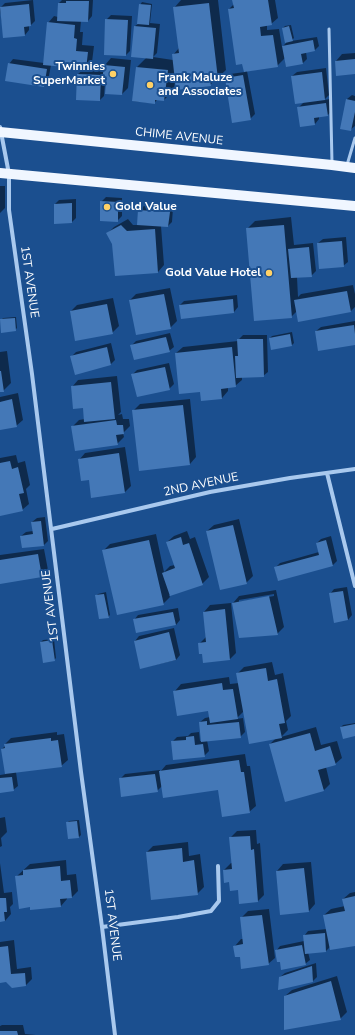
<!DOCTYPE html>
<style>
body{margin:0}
canvas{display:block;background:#1b4f8f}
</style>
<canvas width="355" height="1035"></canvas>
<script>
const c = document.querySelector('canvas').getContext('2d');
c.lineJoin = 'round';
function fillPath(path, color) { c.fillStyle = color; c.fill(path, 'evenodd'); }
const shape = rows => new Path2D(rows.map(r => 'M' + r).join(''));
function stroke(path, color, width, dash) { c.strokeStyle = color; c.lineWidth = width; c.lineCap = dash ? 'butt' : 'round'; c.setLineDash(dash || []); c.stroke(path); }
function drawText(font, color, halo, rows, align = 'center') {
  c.font = font + ' "Nunito Sans",sans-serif'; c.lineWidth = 4; c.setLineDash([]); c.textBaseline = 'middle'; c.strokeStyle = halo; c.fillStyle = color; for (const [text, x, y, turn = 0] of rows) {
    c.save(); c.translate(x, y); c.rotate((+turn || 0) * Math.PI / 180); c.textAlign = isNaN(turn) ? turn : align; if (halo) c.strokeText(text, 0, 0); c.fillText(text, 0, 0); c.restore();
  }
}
fillPath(shape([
 [33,0,35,21,31,25,29,25,29,30,25,35,4,37,0,8,5,3],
 [62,0,93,0,92,16,88,21,81,21,80,32,83,32,82,45,94,46,92,62,84,70,104,71,105,65,111,58,131,60,128,88,122,94,108,82,105,82,104,96,100,100,78,74,85,68,51,65,48,81,44,86,9,64,13,59,44,63,48,23,54,16,58,17,59,3],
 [181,0,218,0,226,70,210,85,175,81,174,90,164,100,157,100,154,103,133,101,137,67,147,57,135,26,138,24,140,5,142,2,152,4,150,23,160,24,157,53,153,57,173,60,173,55,179,48,174,8],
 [233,0,275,0,278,18,271,24,267,25,267,30,279,29,282,47,286,43,283,28,285,26,291,25,294,38,291,41,317,37,319,46,315,50,306,52,307,59,303,63,286,66,285,58,277,66,247,71,255,114,250,119,226,79,230,74,245,72,229,9,234,4],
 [111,15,132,16,130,51,126,55,106,20],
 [355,53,355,73,336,61,342,54],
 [326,68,329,95,324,100,330,99,332,110,328,115,319,116,319,119,315,124,298,108,304,102,292,76,297,72],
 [352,95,355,96,355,126,350,130,347,99],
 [0,186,5,186,5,208,0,213],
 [106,197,122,198,122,216,117,221,101,202],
 [76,199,76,218,72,222,55,204,59,200],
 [144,206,173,208,172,222,168,226,161,226,164,265,158,272,108,233,114,227,128,219,133,225,138,225,139,210],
 [291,217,294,245,313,243,316,271,311,276,297,277,298,297,301,294,353,285,355,294,355,307,351,311,297,311,291,317,247,229,255,221],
 [346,237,348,262,343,266,318,243,323,239],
 [170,288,177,321,170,328,130,300,136,294],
 [237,295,238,307,234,312,180,305,184,301],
 [113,298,119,326,112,333,71,311,77,305],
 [16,317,17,328,15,330,1,320,3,318],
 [355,321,355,344,316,331,321,327],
 [292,332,294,343,292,345,272,348,270,338,272,336],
 [170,333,174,347,169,351,131,346,136,341],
 [243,335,267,335,268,372,263,376,242,377,242,380,235,386,228,387,228,391,222,398,202,400,201,391,176,353,183,347,238,341,238,340],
 [111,343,115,360,111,364,76,373,71,357,76,352],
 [7,351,11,383,3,391,0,391,0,352],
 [169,363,174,384,169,389,133,374,137,370],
 [117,376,121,412,118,415,122,414,123,419,129,419,130,426,123,433,124,437,117,444,72,427,79,420,85,419,84,407,72,387,78,380],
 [18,393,23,420,16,426,0,429,0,397],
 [190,399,196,457,190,464,140,470,133,411,140,404],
 [125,447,131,486,125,492,92,497,90,479,79,460,85,453],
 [16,455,18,463,25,461,30,485,26,489,29,504,22,510,0,515,0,458],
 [45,517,48,541,44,545,21,536,26,532,33,531,32,522,37,518],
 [239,519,253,576,246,583,207,531,214,525],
 [187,531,190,539,195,537,209,577,202,584,169,595,170,597,163,604,104,550,110,544,156,534,164,572,170,566,175,565,167,542,174,536],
 [331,536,337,561,333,565,278,580,275,568,280,563,319,552,317,543,321,539],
 [44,549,48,570,41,576,0,583,0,555],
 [347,587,352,615,348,620,330,594,334,589],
 [276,590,284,627,277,634,240,637,233,603,239,596],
 [274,594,274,596,239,602,239,600],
 [106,592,110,615,108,617,96,596,98,594],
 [231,603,236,653,230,659,204,662,203,653,199,644,206,637,204,612,210,605],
 [178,608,180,620,176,625,134,620,138,615],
 [174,628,180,655,176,660,141,668,135,641,139,636],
 [54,639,56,658,54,660,41,642,43,640],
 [272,662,275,675,283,673,291,716,286,721,288,730,281,737,316,727,321,745,337,741,342,758,335,764,326,767,330,784,324,790,270,744,277,737,244,711,236,719,243,718,245,732,240,737,207,740,209,751,204,756,172,742,177,737,188,736,191,733,199,732,200,741,202,741,200,722,205,718,210,717,209,710,175,691,181,684,229,677,230,684,239,683,237,674,244,667],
 [355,723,355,735,341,727,343,725],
 [57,732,57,735,64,734,68,760,61,766,16,772,18,786,13,790,0,792,0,775,6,774,2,749,5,746,5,744,11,738],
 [245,754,247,766,250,766,256,806,249,812,219,789,162,786,157,791,120,779,125,774,160,770,160,772,166,765],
 [5,817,7,832,1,838,2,846,0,847,0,818],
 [79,820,81,835,79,837,67,823,69,821],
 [256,830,257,844,260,843,264,895,258,901,238,889,230,881,224,870,231,863,232,863,230,838,237,831],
 [188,842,189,856,200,854,204,887,197,894,147,852,153,846],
 [66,860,67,875,76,874,78,891,72,897,67,897,67,899,61,906,31,906,17,876,30,864],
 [311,862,315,904,309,911,281,914,277,871,283,864],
 [0,863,4,893,12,892,13,904,10,907,11,914,5,921,0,921],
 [355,892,355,945,330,947,326,951,308,952,310,960,305,964,280,961,276,951,280,946,304,941,304,936,308,931,327,929,324,915,331,909,345,906,343,899,350,893],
 [269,909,275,958,268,964,241,956,235,946,241,939,244,939,241,918,248,911],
 [14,940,17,969,31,967,32,979,26,985,6,981,0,982,0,942],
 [316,963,317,977,313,981,280,977,285,973],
 [337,976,347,1012,340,1019,285,996,292,990],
 [2,1025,23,1025,25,1034,36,1035,0,1035,0,1026]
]), '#0007');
fillPath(shape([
 [232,0,268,0,272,25,260,27,261,36,273,35,278,67,244,72,242,64,236,65,228,9,234,8],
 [66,1,89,1,88,22,57,21,58,3,66,3],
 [209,3,218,79,210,80,211,86,176,90,172,54,179,53,173,7],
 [29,4,31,26,24,27,25,36,3,38,0,7],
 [139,4,151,5,149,25,137,24],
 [105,19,128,20,126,56,104,55],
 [47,22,75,25,74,38,77,39,76,51,88,52,86,69,43,65],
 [134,26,156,28,153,59,131,57],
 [289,26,293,41,285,43,282,28],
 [313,40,315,51,301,54,303,64,286,67,282,46],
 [355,59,355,74,336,76,335,61],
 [8,63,47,69,44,87,5,81],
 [104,65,125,67,122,95,105,94,106,83,102,82],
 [136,67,168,70,164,101,155,100,155,104,132,101],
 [322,72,325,100,295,104,291,76],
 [77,74,101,75,100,101,76,100],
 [243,75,251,120,232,123,225,78],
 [346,99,355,101,355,112,351,131,340,129],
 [326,103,328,116,314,118,315,125,300,127,297,107],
 [100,201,118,202,118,222,100,221],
 [72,203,72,223,54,224,54,204],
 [138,210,170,212,168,227,137,225],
 [121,225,127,231,155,229,158,273,115,276,112,244,106,233],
 [284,225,292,318,254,321,246,228],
 [342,241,344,267,319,269,317,243],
 [309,247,312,277,291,278,288,249],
 [347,291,351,312,298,322,294,300],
 [164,294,171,329,136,335,129,300],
 [233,299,234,313,181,319,179,305],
 [107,304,113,334,75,341,70,311],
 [15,318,16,331,1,333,0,319],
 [354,325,355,334,355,345,318,351,315,331],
 [290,334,292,346,271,350,269,338],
 [166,337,170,352,134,360,130,345],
 [237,339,263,339,264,377,236,378,235,356,238,356],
 [107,347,111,365,75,375,70,356],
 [232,347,236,387,221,389,222,399,201,401,200,392,179,394,175,353],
 [165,367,170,390,137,397,131,374],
 [0,371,1,371,4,392,0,392],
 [111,382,115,419,84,422,83,408,73,409,71,386],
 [12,399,17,427,0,430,0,402],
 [183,405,190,465,139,471,132,410],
 [116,420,117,425,123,425,124,434,116,435,118,445,75,451,71,426],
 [119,453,125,493,91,498,89,480,81,481,78,459],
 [10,461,12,469,18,467,24,493,19,494,23,511,0,516,0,463],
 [41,521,44,546,22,548,20,536,33,534,31,522],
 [233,525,247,584,220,590,206,531],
 [181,537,183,545,189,543,203,585,170,596,162,573,175,568,166,542],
 [149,540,164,605,117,615,102,550],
 [326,540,333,566,278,581,274,567,319,555,316,543],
 [38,554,42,577,0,584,0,560],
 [343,591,348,620,334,623,329,593],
 [104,594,109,618,99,619,95,595],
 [269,596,278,635,239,638,232,603],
 [225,609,230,660,203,663,202,654,199,654,198,643,206,642,203,612],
 [173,612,176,625,136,633,133,619],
 [169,632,176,660,140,669,134,641],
 [52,640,55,661,43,663,40,642],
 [266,668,268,681,277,679,285,723,279,724,282,738,249,744,236,673],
 [222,683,223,690,233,689,238,719,210,723,208,711,177,716,173,691],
 [207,721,207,725,239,722,241,738,201,742,199,722],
 [355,724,355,736,343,739,340,727],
 [310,733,315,751,330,746,336,765,318,770,324,791,285,802,269,744],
 [194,736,195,745,203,744,205,757,173,760,171,741,186,740,186,737],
 [51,738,51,741,58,740,62,767,5,774,1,749,5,748,4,744],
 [239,760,241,772,244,772,250,813,222,817,218,790,163,798,159,771],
 [155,774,158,792,121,797,119,778],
 [12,777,14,791,0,793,0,778],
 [77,821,79,838,68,839,66,822],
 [250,836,251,850,254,849,258,902,239,904,238,890,230,891,229,882,224,883,223,870,232,869,229,837],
 [182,848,183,862,194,860,198,895,151,900,146,852],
 [60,866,61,881,70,880,72,898,60,899,61,907,30,910,30,907,19,909,15,876,23,875,23,870],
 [304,868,309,912,280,915,276,871],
 [355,896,355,946,330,950,323,915,345,911,342,899],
 [0,898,6,898,7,912,4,912,5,921,0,922],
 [262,915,269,965,241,969,240,957,235,957,233,946,243,944,240,917],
 [325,933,326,952,305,954,303,935],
 [302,945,306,965,281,970,280,962,277,962,275,950],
 [8,946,11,974,25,973,26,986,12,988,6,982,0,983,0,947],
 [312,966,313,982,278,990,279,977],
 [331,981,341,1020,284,1030,284,996],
 [0,1031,17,1031,18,1035,0,1035]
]), '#4478b7');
stroke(shape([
 [329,29,332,163],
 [347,165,355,138]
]), '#a9c9ee', 3);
stroke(shape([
 [0,127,9,174,9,210,32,374,81,772,102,927,115,1035],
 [327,473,355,586],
 [52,529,210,492,290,478,355,469],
 [102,927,178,917,211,911,219,901,218,866]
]), '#a9c9ee', 4);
stroke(shape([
 [0,132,332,165,355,168],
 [0,173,355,206]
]), '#f0f6ff', 10);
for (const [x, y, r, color] of [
 [113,74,4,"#ffd166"],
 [150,85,4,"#ffd166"],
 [107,207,4,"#ffd166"],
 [269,273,4,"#ffd166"]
]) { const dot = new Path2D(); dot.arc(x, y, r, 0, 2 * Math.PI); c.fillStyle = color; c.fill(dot); stroke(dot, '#1b4f8f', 1.5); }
drawText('bold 12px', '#fff', '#1b4f8f', [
 ["Twinnies",105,67],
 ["SuperMarket",105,81],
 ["Frank Maluze",158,78,"left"],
 ["and Associates",158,92,"left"],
 ["Gold Value",115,207,"left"],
 ["Gold Value Hotel",261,273]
], 'right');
drawText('12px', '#fff', '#1b4f8f', [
 ["CHIME AVENUE",179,137,6],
 ["1ST AVENUE",29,282,82],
 ["2ND AVENUE",201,485,-12],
 ["1ST AVENUE",51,606,-97],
 ["1ST AVENUE",112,925,83]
]);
</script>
